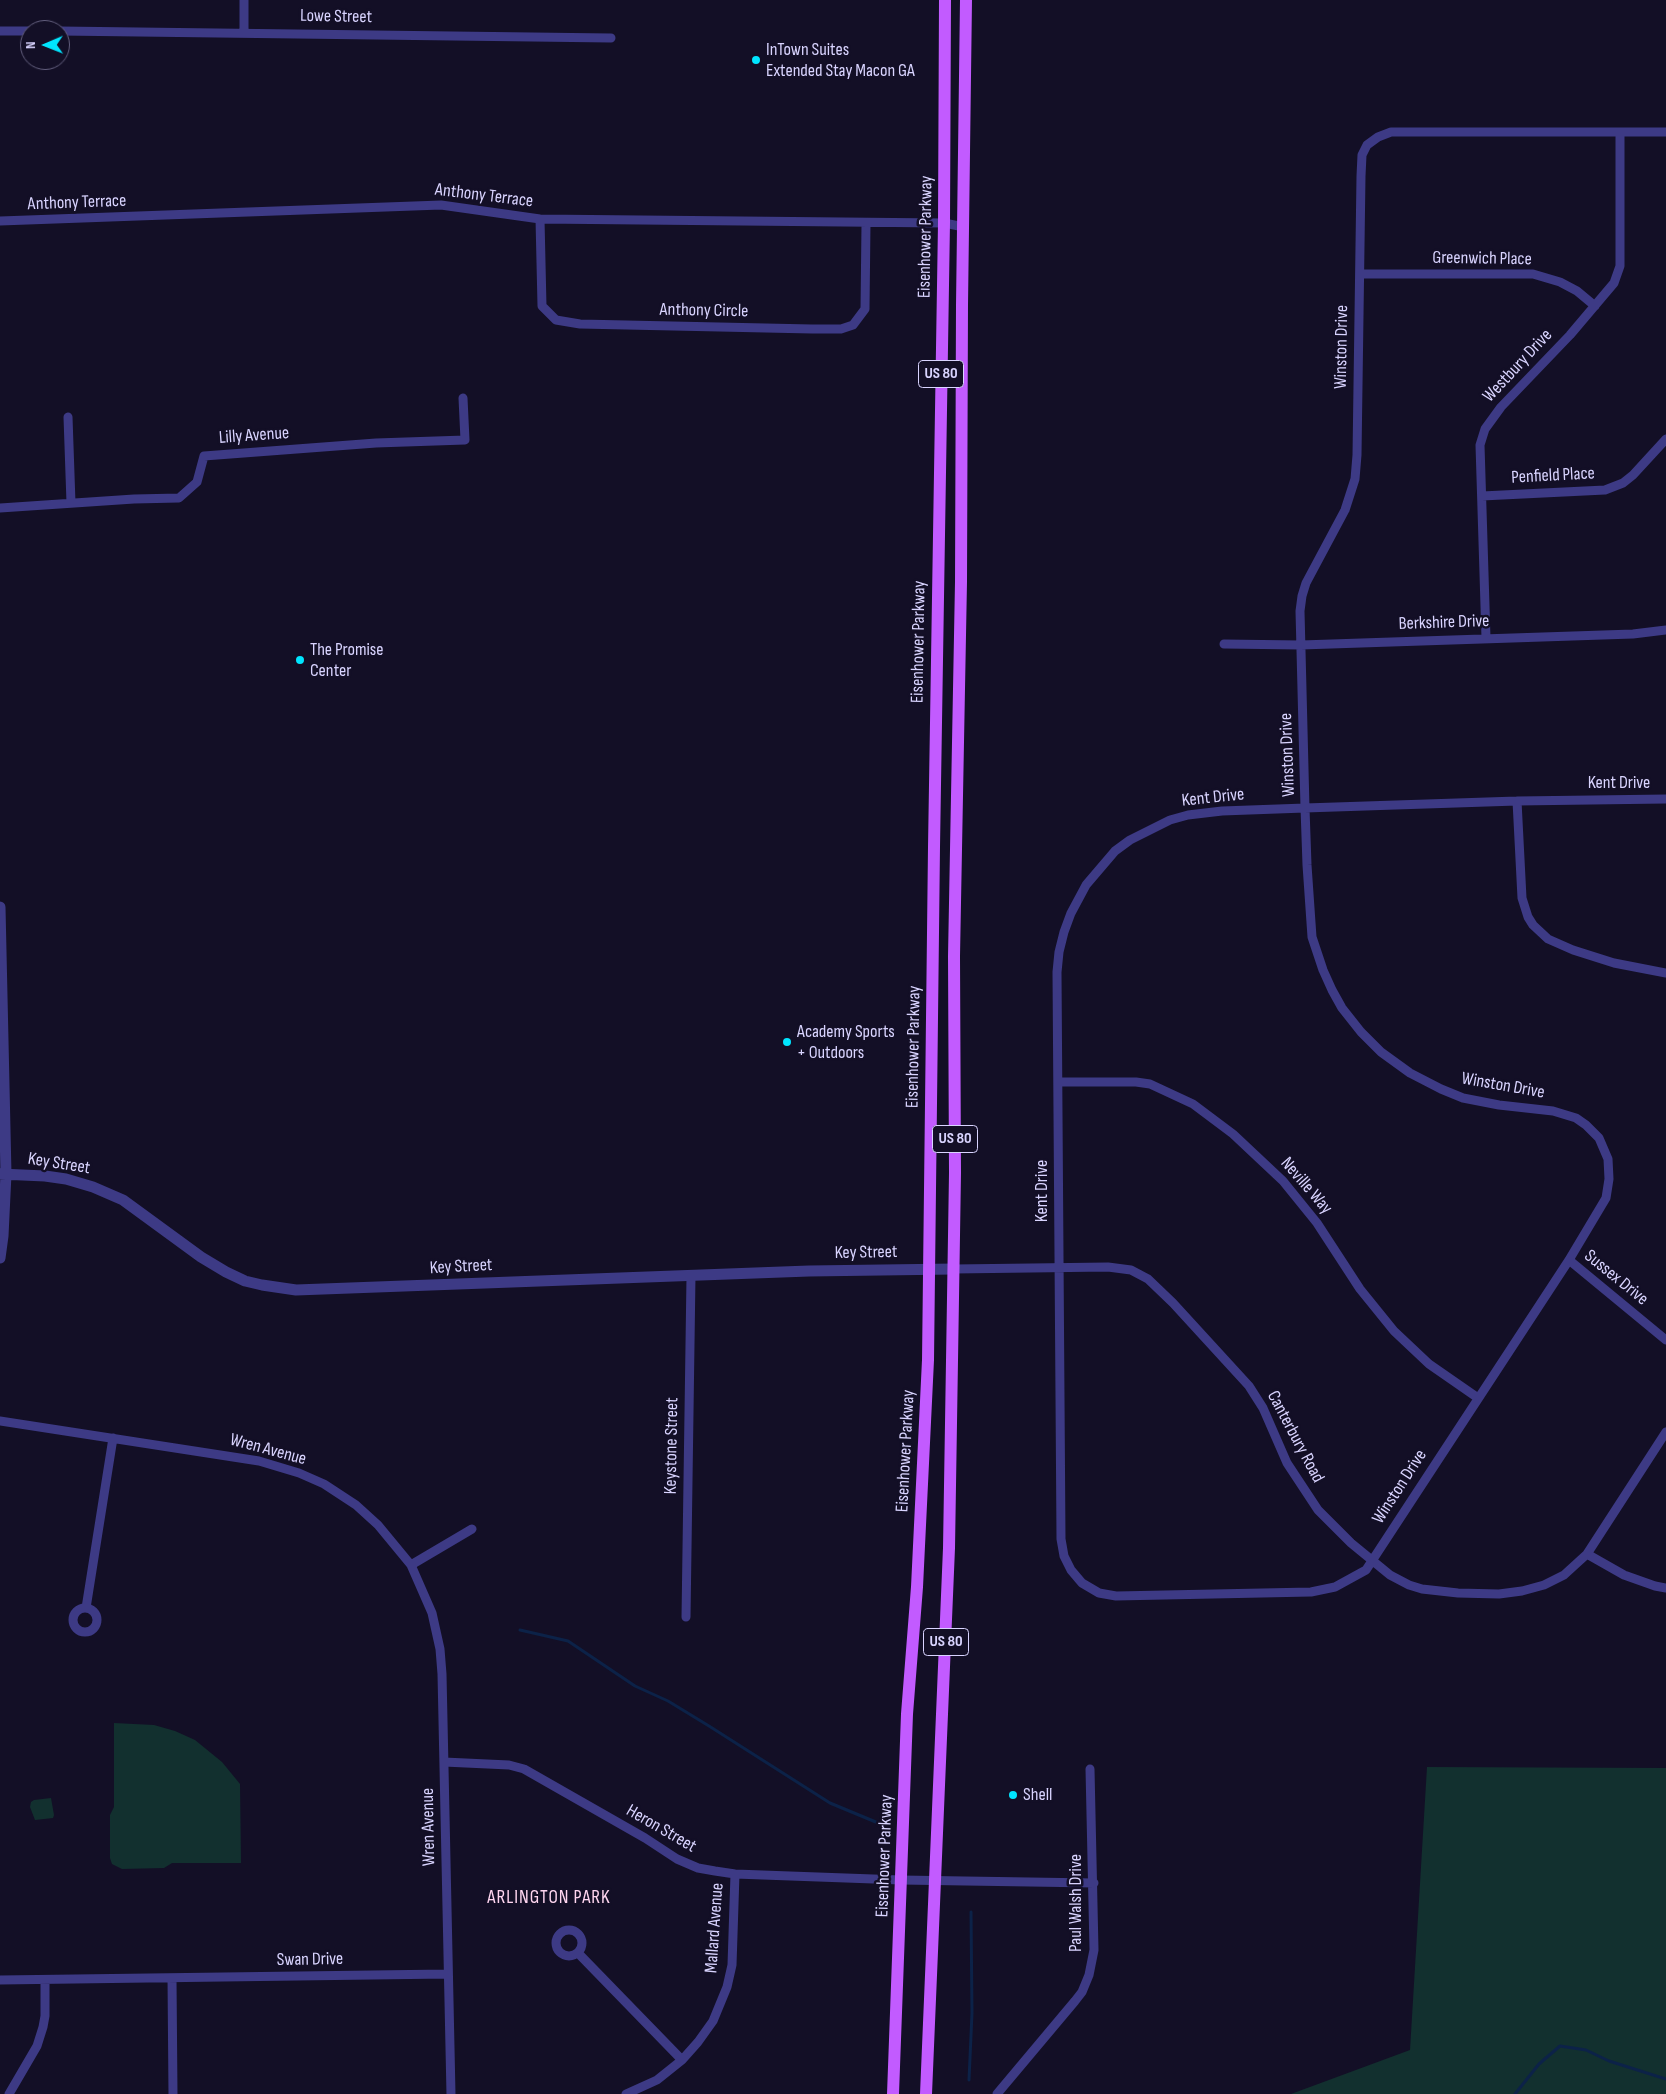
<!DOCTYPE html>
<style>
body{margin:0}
#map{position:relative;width:1666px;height:2094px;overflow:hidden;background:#130f26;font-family:"Sofia Sans Condensed",sans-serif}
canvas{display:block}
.north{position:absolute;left:20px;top:20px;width:50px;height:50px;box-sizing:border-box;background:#130f26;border:1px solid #625e7d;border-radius:50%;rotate:269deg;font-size:14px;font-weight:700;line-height:20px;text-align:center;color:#d9d4ff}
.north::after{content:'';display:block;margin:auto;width:18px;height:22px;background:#00e5ff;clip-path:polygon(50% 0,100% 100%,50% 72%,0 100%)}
</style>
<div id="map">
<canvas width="1666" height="2094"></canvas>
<div class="north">N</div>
</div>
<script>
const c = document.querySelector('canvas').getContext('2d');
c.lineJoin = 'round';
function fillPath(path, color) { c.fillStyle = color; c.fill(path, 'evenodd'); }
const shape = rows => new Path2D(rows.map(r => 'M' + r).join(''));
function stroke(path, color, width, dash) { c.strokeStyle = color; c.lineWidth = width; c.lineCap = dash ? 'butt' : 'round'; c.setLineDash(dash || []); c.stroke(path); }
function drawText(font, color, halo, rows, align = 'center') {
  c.font = font + ' "Sofia Sans Condensed",sans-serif'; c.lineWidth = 5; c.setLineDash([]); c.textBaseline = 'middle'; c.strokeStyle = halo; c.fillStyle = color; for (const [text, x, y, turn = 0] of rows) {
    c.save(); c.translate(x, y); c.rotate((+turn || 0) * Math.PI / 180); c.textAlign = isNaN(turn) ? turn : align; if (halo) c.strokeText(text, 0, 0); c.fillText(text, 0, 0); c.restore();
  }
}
fillPath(shape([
 [114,1723,154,1725,175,1731,195,1740,222,1762,240,1784,241,1863,172,1863,164,1868,122,1869,112,1864,110,1858,110,1815,114,1807],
 [1427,1767,1666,1768,1666,2094,1291,2094,1410,2050],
 [51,1798,54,1815,53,1818,35,1820,30,1807,31,1802,34,1800]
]), '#12302f');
stroke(shape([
 [520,1630,568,1641,635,1686,668,1701,709,1726,830,1803,883,1825],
 [969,2080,972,2013,971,1912],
 [1515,2094,1539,2064,1560,2046,1586,2050,1609,2061,1666,2079]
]), '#0c2248', 3);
stroke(shape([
 [0,31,30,31],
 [60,31,611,38],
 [244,33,244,0],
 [1666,132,1391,132,1378,137,1367,145,1362,155,1361,176,1357,455,1355,479,1345,510,1306,583,1302,596,1300,611,1305,808,1307,865,1312,937,1323,970,1332,990,1342,1008,1361,1032,1381,1052,1410,1073,1441,1089,1463,1098,1499,1105,1553,1111,1576,1118,1586,1125,1599,1138,1608,1159,1609,1179,1606,1198,1569,1260,1366,1570,1335,1587,1311,1592,1116,1596,1099,1593,1082,1583,1071,1570,1064,1556,1061,1539,1057,972,1059,952,1064,932,1071,913,1086,885,1115,851,1130,840,1170,820,1188,815,1222,811,1305,808,1517,801,1666,799],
 [540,219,542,306,556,320,580,324,812,329,841,329,853,325,865,309,866,224],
 [0,221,441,205,540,219,944,223,964,227],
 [1360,274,1533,274,1560,282,1577,291,1595,306],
 [68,417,71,503],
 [1482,496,1605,490,1623,483,1633,475,1666,439],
 [0,508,134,499,179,498,197,482,204,456,376,443,465,440,463,398],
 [1486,638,1480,445,1485,429,1501,407,1570,335,1614,283,1620,266,1620,133],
 [1224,644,1301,645,1633,634,1666,630],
 [1517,801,1522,898,1528,917,1533,925,1548,939,1573,950,1614,963,1666,973],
 [1058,1082,1136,1082,1150,1084,1193,1104,1233,1134,1283,1181,1317,1223,1360,1289,1394,1331,1429,1364,1478,1398],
 [1569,1260,1666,1340],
 [954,1269,1108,1267,1131,1270,1148,1279,1173,1303,1249,1386,1263,1408,1287,1463,1318,1510,1351,1543,1390,1575,1409,1585,1422,1589,1458,1593,1499,1594,1522,1591,1544,1585,1564,1575,1587,1554,1666,1432],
 [0,1421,259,1461,299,1473,324,1484,356,1505,378,1525,411,1565,432,1613,440,1649,442,1674,451,2094],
 [1587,1554,1624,1575,1655,1586,1666,1588],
 [411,1565,472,1529],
 [86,1608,113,1438],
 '73 1620a12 12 0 1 1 24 0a12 12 0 1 1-24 0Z',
 [686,1617,691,1276],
 [444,1762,509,1765,524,1769,645,1838,677,1859,698,1868,715,1871,735,1874,901,1880,1094,1883],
 '556 1943a13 13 0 1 1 26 0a13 13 0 1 1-26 0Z',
 [578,1953,682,2060],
 [172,1978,173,2094],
 [0,1980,447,1974],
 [9,2094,37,2046,43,2027,45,2016,45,1980],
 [626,2094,657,2080,682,2060,698,2042,713,2021,727,1987,732,1965,735,1874],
 [997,2094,1075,2001,1082,1992,1089,1975,1094,1950,1090,1769]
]), '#3d3a85', 9);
stroke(shape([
 [0,907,6,1174,3,1236,0,1258],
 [0,1174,45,1176,66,1179,93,1187,123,1200,201,1257,226,1272,245,1281,262,1285,296,1290,809,1271,954,1269]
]), '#3d3a85', 11);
stroke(shape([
 [893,2094,907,1714,917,1587,928,1360,934,847,944,223,945,0],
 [926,2094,949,1548,955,1173,954,956,961,582,962,305,966,0]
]), '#c25bff', 12);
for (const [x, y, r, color] of [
 [756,60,5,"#00e5ff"],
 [300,660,5,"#00e5ff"],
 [787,1042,5,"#00e5ff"],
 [1013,1795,5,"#00e5ff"]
]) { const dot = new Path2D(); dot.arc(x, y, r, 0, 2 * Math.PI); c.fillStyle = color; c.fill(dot); stroke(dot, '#130f26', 2); }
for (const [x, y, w] of [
 [941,374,45],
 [955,1139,45],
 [946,1642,45]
]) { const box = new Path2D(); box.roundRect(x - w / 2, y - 13.5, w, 27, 4); c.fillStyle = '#130f26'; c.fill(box); stroke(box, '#d9d4ff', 1); }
drawText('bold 16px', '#d9d4ff', null, [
 ["US 80",941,374],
 ["US 80",955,1139],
 ["US 80",946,1642]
]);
drawText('18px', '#d9d4ff', '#130f26', [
 ["Lowe Street",336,17,1],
 ["Anthony Terrace",484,196,7],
 ["Anthony Terrace",77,203,-2],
 ["Eisenhower Parkway",926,237,-89],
 ["Greenwich Place",1482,259,1],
 ["Anthony Circle",704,311,1],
 ["Winston Drive",1342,347,-89],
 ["Westbury Drive",1518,366,-47],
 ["Lilly Avenue",254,436,-4],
 ["Penfield Place",1553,476,-3],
 ["Berkshire Drive",1444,623,-2],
 ["Eisenhower Parkway",919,642,-89],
 ["Winston Drive",1288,755,-92],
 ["Kent Drive",1619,783],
 ["Kent Drive",1213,798,-6],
 ["Eisenhower Parkway",914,1047,-89],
 ["Winston Drive",1503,1086,10],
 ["Key Street",59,1164,9],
 ["Neville Way",1306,1186,49],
 ["Kent Drive",1042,1191,-90],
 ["Key Street",866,1253,-1],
 ["Key Street",461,1267,-3],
 ["Sussex Drive",1616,1278,39],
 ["Canterbury Road",1295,1437,62],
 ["Keystone Street",672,1446,-89],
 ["Wren Avenue",268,1450,15],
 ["Eisenhower Parkway",906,1451,-87],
 ["Winston Drive",1400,1487,-57],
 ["Wren Avenue",429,1827,-91],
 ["Heron Street",661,1829,30],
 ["Eisenhower Parkway",885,1856,-88],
 ["Paul Walsh Drive",1076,1903,-90],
 ["Mallard Avenue",715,1928,-86],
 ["Swan Drive",310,1960,-1]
]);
drawText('18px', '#d9d4ff', '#130f26', [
 ["InTown Suites",766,50],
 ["Extended Stay Macon GA",766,71],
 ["The Promise",310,650],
 ["Center",310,671],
 ["Academy Sports",797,1032],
 ["+ Outdoors",797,1053],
 ["Shell",1023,1795]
], 'left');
c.letterSpacing = '1px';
drawText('19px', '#ffd6f0', '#130f26', [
 ["ARLINGTON PARK",549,1898]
]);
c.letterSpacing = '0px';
</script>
